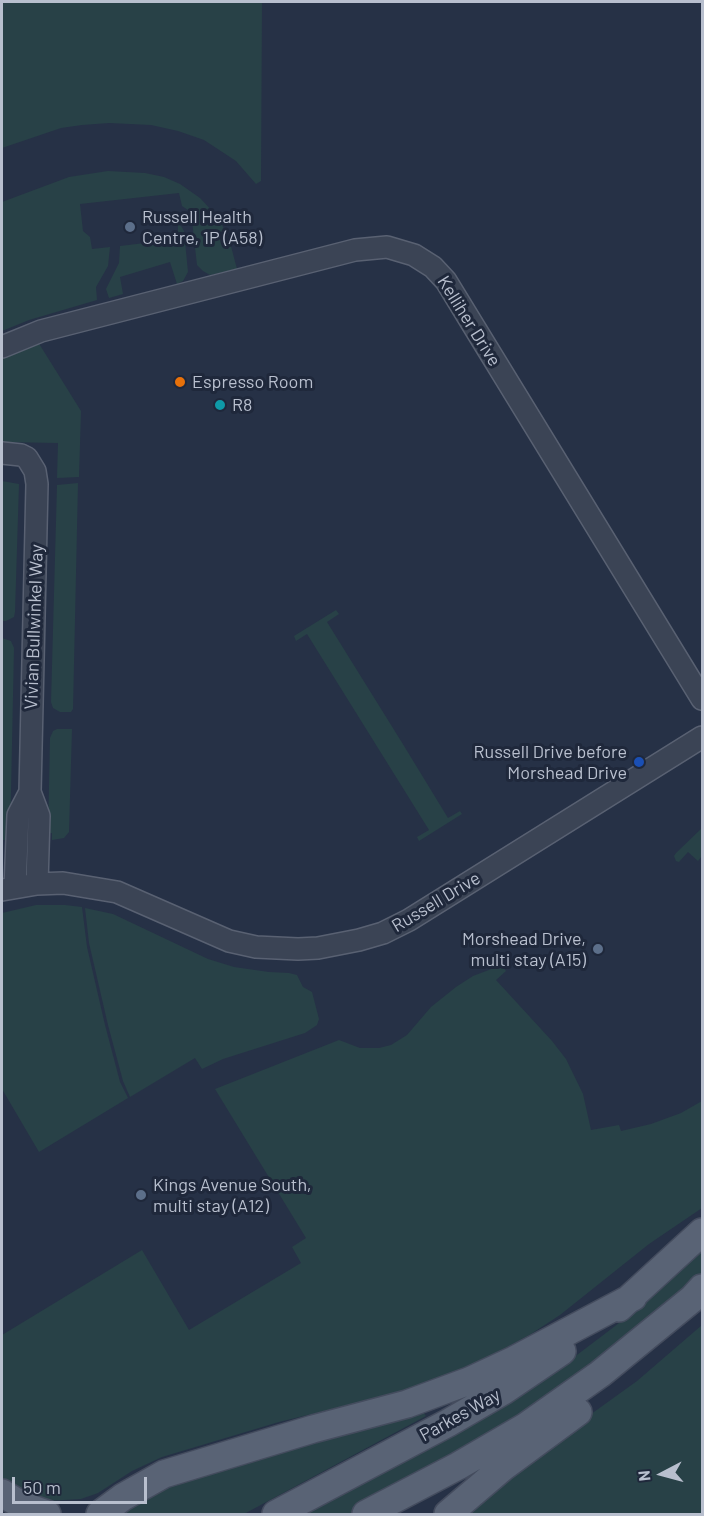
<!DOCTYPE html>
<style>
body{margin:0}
#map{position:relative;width:704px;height:1516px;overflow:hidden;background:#263146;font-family:Barlow,sans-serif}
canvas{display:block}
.frame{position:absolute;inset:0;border:3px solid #b8bfce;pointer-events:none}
.north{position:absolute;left:632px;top:1444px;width:60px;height:60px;-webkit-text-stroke:4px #1f283b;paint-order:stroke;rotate:264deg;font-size:16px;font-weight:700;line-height:24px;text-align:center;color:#b8bfce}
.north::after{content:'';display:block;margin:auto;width:21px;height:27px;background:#b8bfce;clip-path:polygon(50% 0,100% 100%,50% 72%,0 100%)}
.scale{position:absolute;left:12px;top:1477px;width:135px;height:27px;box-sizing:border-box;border:3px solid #b8bfce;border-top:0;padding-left:8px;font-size:18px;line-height:21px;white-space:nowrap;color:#b8bfce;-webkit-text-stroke:4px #1f283b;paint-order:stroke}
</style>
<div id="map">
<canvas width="704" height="1516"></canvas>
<div class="frame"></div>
<div class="north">N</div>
<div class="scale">50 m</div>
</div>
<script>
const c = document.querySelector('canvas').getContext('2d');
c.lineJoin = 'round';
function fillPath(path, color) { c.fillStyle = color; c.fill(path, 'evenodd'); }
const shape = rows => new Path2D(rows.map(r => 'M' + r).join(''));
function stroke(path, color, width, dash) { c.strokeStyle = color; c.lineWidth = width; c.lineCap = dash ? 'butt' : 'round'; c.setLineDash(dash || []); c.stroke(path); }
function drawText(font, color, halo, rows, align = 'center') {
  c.font = font + ' Barlow,sans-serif'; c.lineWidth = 6; c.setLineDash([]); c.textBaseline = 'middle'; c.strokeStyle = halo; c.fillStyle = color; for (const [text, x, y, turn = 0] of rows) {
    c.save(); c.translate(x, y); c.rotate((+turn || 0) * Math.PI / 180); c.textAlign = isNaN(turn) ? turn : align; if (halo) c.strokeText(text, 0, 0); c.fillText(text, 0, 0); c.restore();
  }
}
fillPath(shape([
 [2,2,262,2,261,181,256,184,236,161,204,140,178,131,151,125,109,123,82,125,61,128,2,148],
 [108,171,145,173,164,177,180,184,200,198,216,215,228,235,237,269,210,275,203,271,197,265,191,212,182,206,179,193,80,204,83,231,90,237,92,249,110,247,108,266,96,287,97,300,29,320,2,331,2,202,69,177],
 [178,225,181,226,184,231,188,272,183,281,177,284,170,262,120,277,123,294,109,298,106,289,119,263,120,246,178,239],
 [38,342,81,411,79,477,57,478,58,443,2,442,2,358],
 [2,481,19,484,15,612,14,617,6,621,2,621],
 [78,483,73,709,71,712,60,712,53,708,51,702,57,485],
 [336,610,339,614,327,622,401,741,448,818,460,811,462,814,419,841,417,837,429,830,307,634,296,641,294,636],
 [2,638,11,641,14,648,10,840,2,840],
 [57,729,72,729,69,832,64,838,52,840,52,833,48,833,50,738,53,731],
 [702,828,702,856,698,861,688,852,679,862,676,861,674,856,676,853],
 [36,905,65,905,82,907,87,947,105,1025,120,1082,128,1098,39,1152,2,1089,2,913],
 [85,908,113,914,208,959,234,967,269,972,289,973,297,975,303,987,312,992,319,1019,317,1025,305,1033,223,1059,202,1069,195,1058,130,1097,123,1081,108,1025,89,943],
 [502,965,506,971,496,980,552,1041,566,1059,583,1094,591,1130,619,1125,621,1131,651,1124,681,1113,702,1101,702,1208,649,1244,560,1315,531,1334,476,1364,398,1393,279,1422,162,1457,132,1471,98,1493,81,1499,47,1501,37,1498,40,1487,33,1485,29,1496,2,1479,2,1335,142,1250,189,1330,301,1263,292,1247,306,1238,215,1089,339,1040,360,1048,379,1048,391,1045,407,1035,431,1007,456,987,473,976],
 [702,1251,702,1276,589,1373,442,1465,349,1514,297,1514,569,1361,627,1317],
 [702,1325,702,1514,465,1514,587,1417,637,1381],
 [421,1409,426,1416,244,1514,119,1514,166,1488,185,1481]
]), '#284147');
const minor = shape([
 [2,347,41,331,355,250,387,247,414,255,433,267,446,281,702,699],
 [2,453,21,455,27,458,35,471,37,484,30,792,39,816,37,884],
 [15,887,18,815,30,792],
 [2,890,37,884,63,883,117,892,229,941,256,947,298,949,318,948,359,940,383,933,409,920,702,737]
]);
const major = shape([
 [619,1308,702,1232],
 [2,1493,21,1505,47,1514],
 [100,1514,123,1497,164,1474,313,1429,407,1404,469,1381,514,1360,633,1297],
 [276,1514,448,1423,503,1391,562,1351],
 [366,1514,458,1466,525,1427,600,1374,692,1299,702,1288],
 [448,1514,502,1468,578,1412]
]);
stroke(minor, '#596172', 24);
stroke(major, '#444c5e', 30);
stroke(minor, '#3b4455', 21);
stroke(major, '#596375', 27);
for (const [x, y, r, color] of [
 [130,227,6,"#5c6f8a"],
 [180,382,6,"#e8710a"],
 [220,405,6,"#0f9aa8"],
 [639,762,6,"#1a4fb4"],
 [598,949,6,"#5c6f8a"],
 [141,1195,6,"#5c6f8a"]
]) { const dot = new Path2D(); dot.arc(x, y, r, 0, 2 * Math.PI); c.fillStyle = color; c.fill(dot); stroke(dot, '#1f283b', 2); }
drawText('18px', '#b8bfce', '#1f283b', [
 ["Russell Health",142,217],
 ["Centre, 1P (A58)",142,238],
 ["Espresso Room",192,382],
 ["R8",232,405],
 ["Russell Drive before",627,752,"right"],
 ["Morshead Drive",627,773,"right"],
 ["Morshead Drive,",586,939,"right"],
 ["multi stay (A15)",586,960,"right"],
 ["Kings Avenue South,",153,1185],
 ["multi stay (A12)",153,1206]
], 'left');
drawText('18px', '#b8bfce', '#1f283b', [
 ["Kelliher Drive",469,321,58],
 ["Vivian Bullwinkel Way",34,627,-88],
 ["Russell Drive",436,902,-31],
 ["Parkes Way",460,1415,-29]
]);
</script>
